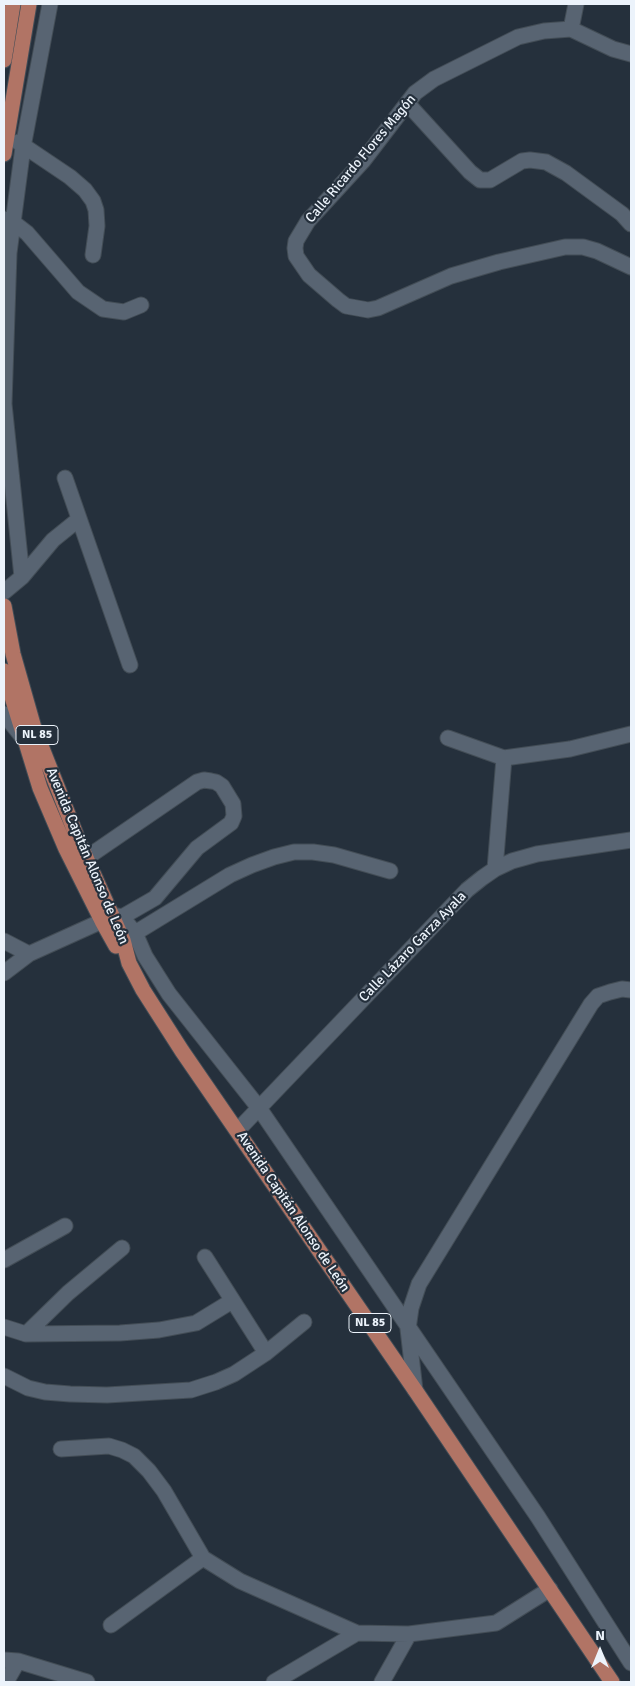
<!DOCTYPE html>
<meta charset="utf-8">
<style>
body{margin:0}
#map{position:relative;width:635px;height:1686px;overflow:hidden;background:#25303c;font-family:Signika,sans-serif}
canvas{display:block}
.frame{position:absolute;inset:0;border:5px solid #ecf3fb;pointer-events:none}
.north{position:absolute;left:575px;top:1626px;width:50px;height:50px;-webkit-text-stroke:4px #25303c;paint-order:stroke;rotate:0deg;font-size:14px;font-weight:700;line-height:20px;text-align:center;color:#ecf3fb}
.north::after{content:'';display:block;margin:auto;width:18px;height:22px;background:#ecf3fb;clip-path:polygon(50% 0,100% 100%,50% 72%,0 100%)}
</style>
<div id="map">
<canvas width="635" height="1686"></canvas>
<div class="frame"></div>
<div class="north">N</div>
</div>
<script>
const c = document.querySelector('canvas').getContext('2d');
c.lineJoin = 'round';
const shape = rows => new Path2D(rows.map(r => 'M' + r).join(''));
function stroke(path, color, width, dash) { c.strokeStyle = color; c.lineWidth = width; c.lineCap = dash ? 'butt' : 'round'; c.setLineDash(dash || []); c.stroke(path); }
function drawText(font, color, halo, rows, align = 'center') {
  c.font = font + ' Signika,sans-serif'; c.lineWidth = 4.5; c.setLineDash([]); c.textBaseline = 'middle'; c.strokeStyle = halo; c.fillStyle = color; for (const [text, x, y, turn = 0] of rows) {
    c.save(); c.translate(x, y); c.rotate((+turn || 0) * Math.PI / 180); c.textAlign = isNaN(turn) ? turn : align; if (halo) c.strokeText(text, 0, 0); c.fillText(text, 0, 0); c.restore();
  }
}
const minor = shape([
 [571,29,576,4],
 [631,54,613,49,571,29,544,31,518,37,434,79,415,93,363,161,308,221,296,241,295,248,296,256,309,275,338,300,346,306,368,310,378,308,451,276,499,262,565,247,583,247,597,251,631,267],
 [407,103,470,172,480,180,490,180,522,161,530,160,546,162,566,173,622,214,631,224],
 [18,142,70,177,85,190,93,201,96,210,97,226,93,255],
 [4,219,14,223,27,233,78,292,103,309,124,312,141,305],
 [65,478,130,665],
 [22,577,4,404,9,253,23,147,50,4],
 [4,592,22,577,53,540,79,519],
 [4,714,24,739],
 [448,738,504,758,570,749,631,734],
 [76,865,197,782,204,780,211,781,216,782,222,786,233,804,234,816,231,823,197,848,155,898,122,917],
 [495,869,504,758],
 [127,938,230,875,252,865,274,857,294,852,313,852,334,855,390,871],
 [4,941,29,954],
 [4,973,29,954,102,921,118,916,122,917,135,933,145,956,169,994,259,1108,538,1517,631,1663],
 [238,1130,467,890,482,878,495,869,512,861,537,854,631,840],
 [205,1257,266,1353],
 [4,1260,65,1226],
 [4,1327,26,1334,120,1333,159,1330,196,1323,232,1301],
 [26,1334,68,1293,122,1248],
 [4,1376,28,1388,45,1392,70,1394,107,1395,191,1390,216,1382,234,1374,266,1353,304,1322],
 [415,1390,408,1329,411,1308,419,1284,591,1004,598,996,610,992,622,989,631,990],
 [61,1449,109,1446,122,1450,134,1456,149,1471,164,1491,203,1558,240,1581,357,1633,409,1634,496,1623,550,1589],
 [111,1625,203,1558],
 [4,1660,18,1661,87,1682],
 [6,1682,18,1661],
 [274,1682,357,1633],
 [382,1682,409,1634]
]);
const major = shape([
 [4,60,13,4],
 [4,154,29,4],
 [4,606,13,654,34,728,79,842,123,940,129,963,143,990,182,1051,415,1390,612,1682],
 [4,671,40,788,66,849,102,921,116,946]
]);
stroke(minor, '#434d56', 17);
stroke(major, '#434d56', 17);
stroke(minor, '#586472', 15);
stroke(major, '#b17465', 15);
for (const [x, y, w] of [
 [37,735,42],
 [370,1323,42]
]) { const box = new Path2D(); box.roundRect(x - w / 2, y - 9.5, w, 19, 4); c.fillStyle = '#25303c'; c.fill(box); stroke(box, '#ecf3fb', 1); }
drawText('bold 12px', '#ecf3fb', null, [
 ["NL 85",37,735],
 ["NL 85",370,1323]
]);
drawText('14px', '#ecf3fb', '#25303c', [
 ["Calle Ricardo Flores Magón",361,159,-50],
 ["Avenida Capitán Alonso de León",87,856,67],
 ["Calle Lázaro Garza Ayala",413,947,-46],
 ["Avenida Capitán Alonso de León",293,1212,56]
]);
</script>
